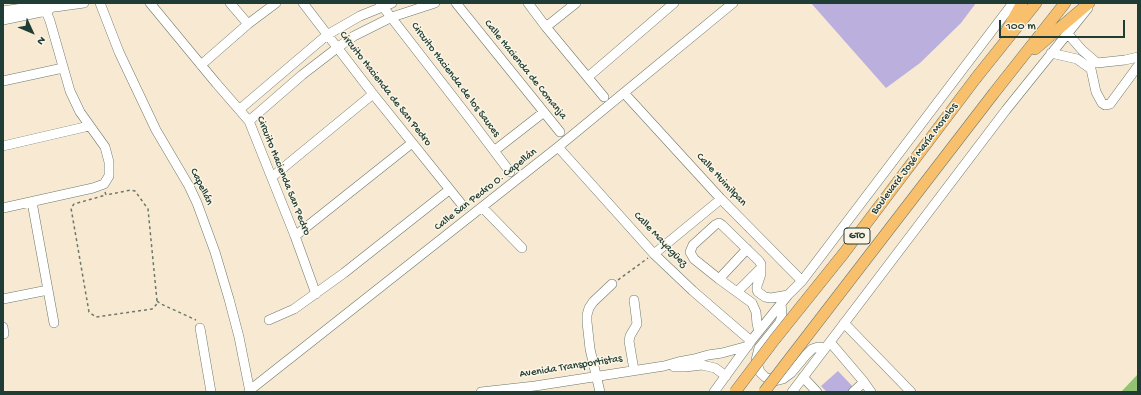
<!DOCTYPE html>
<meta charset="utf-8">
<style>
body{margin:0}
#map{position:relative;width:1141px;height:395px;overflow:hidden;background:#f8e9d2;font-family:"Gochi Hand",sans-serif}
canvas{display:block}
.frame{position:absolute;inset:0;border:4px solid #1f3d34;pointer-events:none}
.north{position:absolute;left:12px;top:12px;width:40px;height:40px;-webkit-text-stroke:3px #fcf5e5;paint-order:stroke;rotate:134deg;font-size:11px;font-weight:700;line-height:16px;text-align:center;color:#1f3d34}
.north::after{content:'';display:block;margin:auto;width:14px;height:18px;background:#1f3d34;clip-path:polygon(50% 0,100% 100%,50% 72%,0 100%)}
.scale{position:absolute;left:999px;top:20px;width:126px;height:18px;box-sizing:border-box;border:2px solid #1f3d34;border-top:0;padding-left:5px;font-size:12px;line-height:14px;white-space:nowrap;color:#1f3d34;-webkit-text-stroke:3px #fcf5e5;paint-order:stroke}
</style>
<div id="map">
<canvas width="1141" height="395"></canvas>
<div class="frame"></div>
<div class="north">N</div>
<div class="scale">100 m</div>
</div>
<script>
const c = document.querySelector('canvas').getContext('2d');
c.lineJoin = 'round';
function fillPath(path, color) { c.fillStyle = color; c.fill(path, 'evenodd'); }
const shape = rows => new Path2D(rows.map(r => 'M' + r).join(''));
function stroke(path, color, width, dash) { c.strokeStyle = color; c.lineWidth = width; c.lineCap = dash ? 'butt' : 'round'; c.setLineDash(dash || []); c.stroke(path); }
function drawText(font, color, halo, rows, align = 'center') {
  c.font = font + ' "Gochi Hand",sans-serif'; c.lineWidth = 3; c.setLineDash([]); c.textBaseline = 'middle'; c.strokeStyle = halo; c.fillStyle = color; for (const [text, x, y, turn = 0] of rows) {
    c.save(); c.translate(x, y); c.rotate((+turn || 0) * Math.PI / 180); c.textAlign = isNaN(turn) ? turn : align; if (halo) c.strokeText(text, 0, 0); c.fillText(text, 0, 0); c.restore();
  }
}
fillPath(shape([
 [1138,374,1138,392,1121,392]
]), '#93c372');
fillPath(shape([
 [811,3,976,3,961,23,920,63,886,88],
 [838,371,855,389,851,392,827,392,821,386]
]), '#baafdd');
const minor = shape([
 [100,3,119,52,156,130,189,186,197,203,215,252,229,299,239,337,250,392],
 [150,3,216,83,249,121,295,236,316,294],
 [230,3,248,24],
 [303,3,373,94,463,206],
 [380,3,470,119,510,172],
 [456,3,560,132],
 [528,3,546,27,604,97],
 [3,11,42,5,55,7,84,3],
 [3,20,46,11,50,9],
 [546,27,576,3],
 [1068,34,1082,50,1097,63,1125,60,1138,57],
 [1051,53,1077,59,1091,69,1096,92,1102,103,1105,105,1110,104,1138,66],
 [201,65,248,24,276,3],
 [588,77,674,3],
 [3,81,63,68],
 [624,93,721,199,802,281],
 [240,109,327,35,360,16,392,3],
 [249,121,302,75,337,48,354,36,392,17,435,3],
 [3,146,89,126],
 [558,147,654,254,693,291,751,341],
 [494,151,544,112],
 [272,177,373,94],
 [32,202,54,323],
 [482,207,522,248],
 [3,208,93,188,104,184,109,176,109,162,105,147,80,112,70,91,50,21,46,11,41,3],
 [295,236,412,143],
 [654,254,721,199],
 [719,279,747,249],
 [737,292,760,269],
 [3,299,48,290],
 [781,303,782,315,780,322,759,348,756,360,760,372,765,377,775,381,783,379,791,373,806,355,812,349,818,347,825,348],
 [269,320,294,309,344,273,449,190],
 [844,323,911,392],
 [3,327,4,334],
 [200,328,211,392],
 [759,331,757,324,756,312,752,303,719,279,694,259,690,252,693,245,715,225,719,223,722,225,759,261,761,264,761,274,757,286,757,290,758,292,765,297,771,298,788,295],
 [830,342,864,382,871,392],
 [674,367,685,367,702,365,715,368,726,376],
 [634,370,629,341,630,336,637,324,634,300],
 [803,377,817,392],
 [250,390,558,147,733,3],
 [481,392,535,386,664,366,678,362,694,359,708,355,722,353,748,346],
 [600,392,590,349,587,322,587,315,589,308,593,302,612,284],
 [714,392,751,341,788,295,802,281,1013,3],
 [792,392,1006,110,1088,8],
 [853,392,864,382]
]);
const major = shape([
 [1005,34,1022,3],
 [1035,49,1089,3],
 [976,78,1036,3],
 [994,93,1065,3]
]);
stroke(minor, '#6b796b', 10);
stroke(major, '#6b796b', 12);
stroke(shape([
 [105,192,106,195,74,204,71,208,89,312,96,317,152,309,156,305,157,301,148,209,135,191,131,190,106,195],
 [618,280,648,258],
 [157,301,161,304,196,320]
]), '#6b796b', 1.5, [3, 3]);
stroke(minor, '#fff', 9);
stroke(major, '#f8bf6c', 11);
const majorBridge = shape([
 [735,392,775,339,844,253,976,78],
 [764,392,994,93]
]);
stroke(majorBridge, '#6b796b', 12, []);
stroke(majorBridge, '#f8bf6c', 11);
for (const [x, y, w] of [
 [857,236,26]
]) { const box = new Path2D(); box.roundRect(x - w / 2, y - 8, w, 16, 3); c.fillStyle = '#fcf5e5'; c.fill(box); stroke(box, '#1f3d34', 1); }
drawText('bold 10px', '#1f3d34', null, [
 ["GTO",857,236]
]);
drawText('11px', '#1f3d34', '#fcf5e5', [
 ["Calle Hacienda de Comanja",525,70,51],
 ["Circuito Hacienda de los Sauces",455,80,53],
 ["Circuito Hacienda de San Pedro",385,89,52],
 ["Boulevard José María Morelos",915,159,-53],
 ["Circuito Hacienda San Pedro",283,176,68],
 ["Calle Huimilpan",721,180,47],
 ["Capellán",201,187,64],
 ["Calle San Pedro O. Capellán",486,190,-38],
 ["Calle Mayagüez",660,240,46],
 ["Avenida Transportistas",571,367,-9]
]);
</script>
